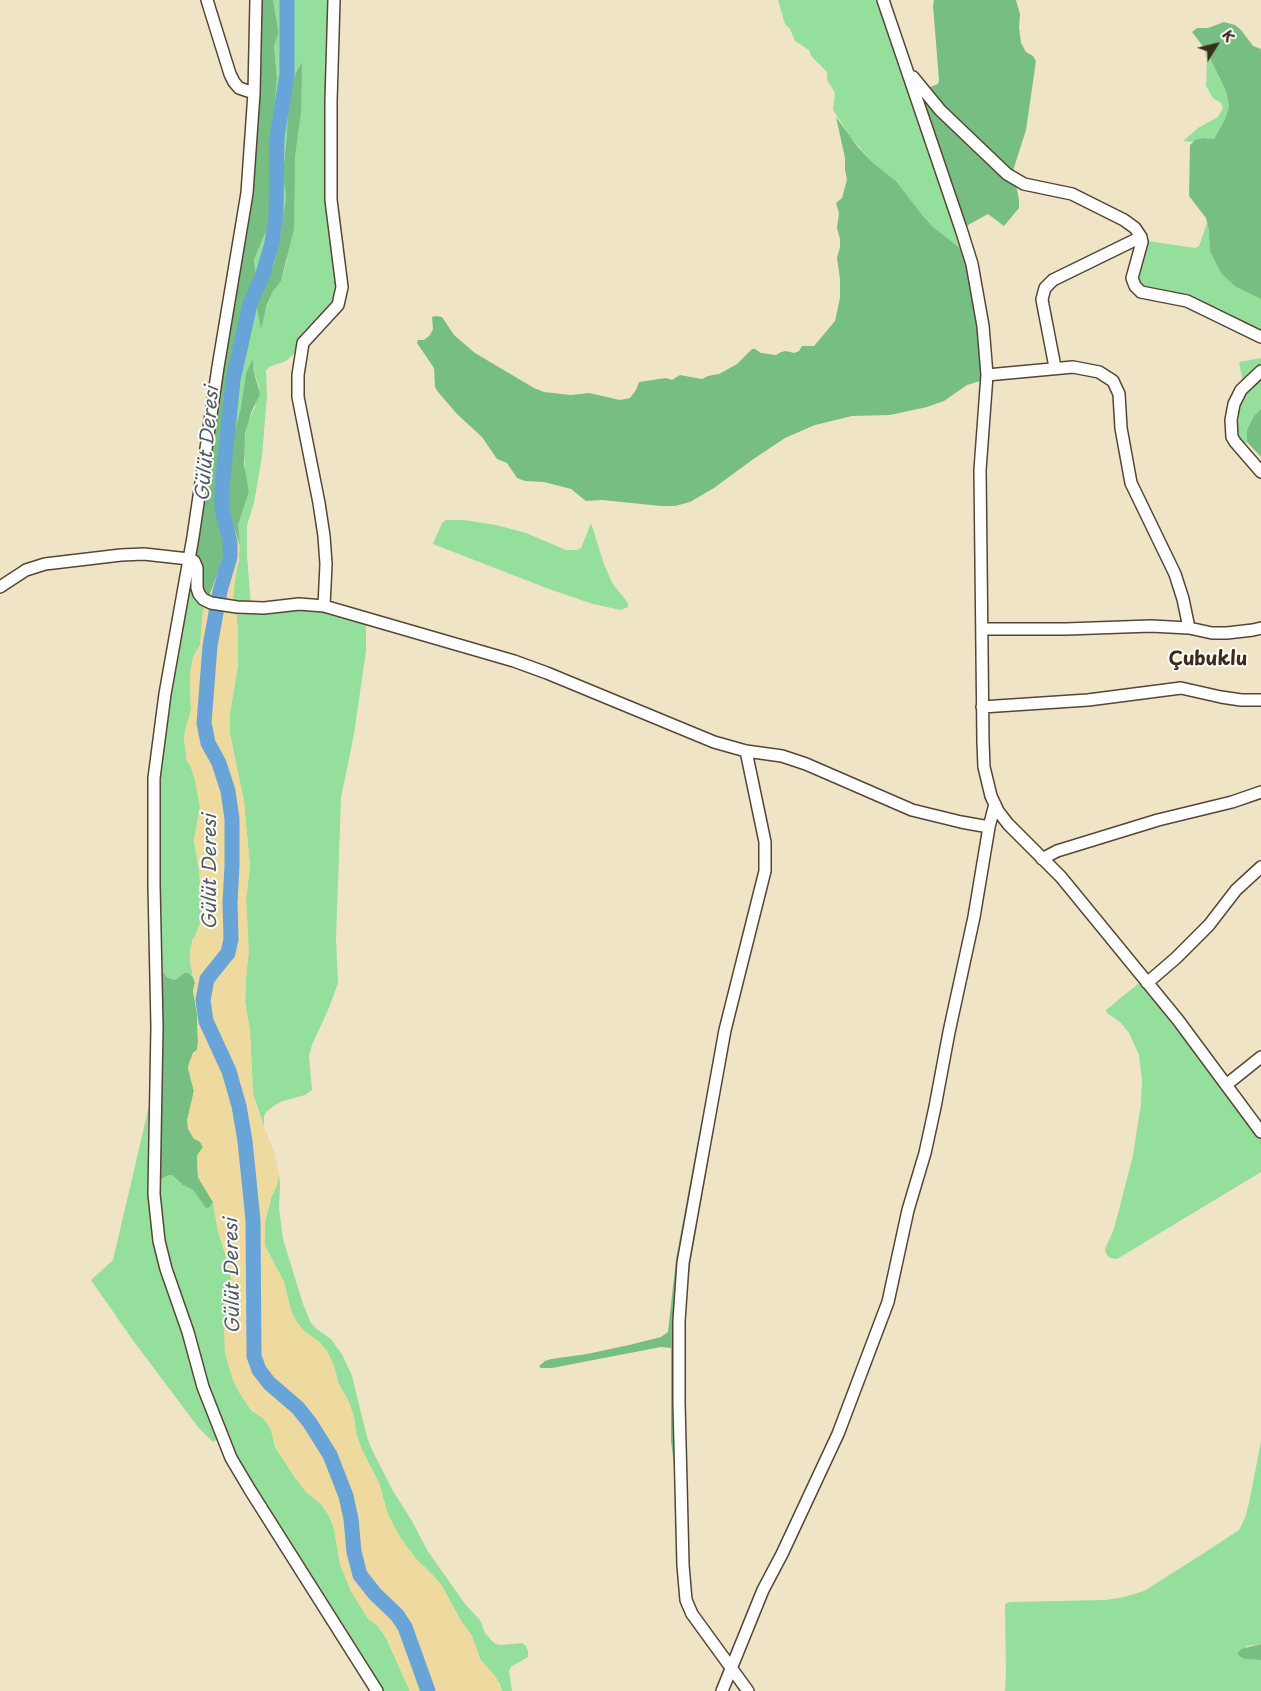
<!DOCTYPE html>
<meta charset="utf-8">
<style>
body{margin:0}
#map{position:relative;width:1261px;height:1691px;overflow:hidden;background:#f0e4c7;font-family:"Playpen Sans",sans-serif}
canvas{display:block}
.north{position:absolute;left:1191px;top:20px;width:50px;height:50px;-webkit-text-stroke:4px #fdfcf7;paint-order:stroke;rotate:54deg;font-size:14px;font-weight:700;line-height:20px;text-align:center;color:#3b2a1e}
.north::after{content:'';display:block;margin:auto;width:18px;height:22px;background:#3b2a1e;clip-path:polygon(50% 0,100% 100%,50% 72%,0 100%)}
</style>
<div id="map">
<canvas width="1261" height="1691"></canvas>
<div class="north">K</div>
</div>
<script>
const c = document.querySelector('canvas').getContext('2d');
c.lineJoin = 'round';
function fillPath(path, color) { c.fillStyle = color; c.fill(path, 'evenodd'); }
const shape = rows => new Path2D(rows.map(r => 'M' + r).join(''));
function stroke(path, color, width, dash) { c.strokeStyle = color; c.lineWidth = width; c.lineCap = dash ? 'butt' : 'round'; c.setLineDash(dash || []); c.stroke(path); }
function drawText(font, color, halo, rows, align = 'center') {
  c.font = font + ' "Playpen Sans",sans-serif'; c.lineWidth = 4; c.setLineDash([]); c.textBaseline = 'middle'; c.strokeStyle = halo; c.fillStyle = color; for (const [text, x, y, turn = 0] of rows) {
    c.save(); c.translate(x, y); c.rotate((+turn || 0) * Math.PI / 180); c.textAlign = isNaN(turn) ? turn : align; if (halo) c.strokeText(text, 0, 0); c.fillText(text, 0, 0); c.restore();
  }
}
fillPath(shape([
 [273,0,334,0,331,101,341,297,294,354,286,361,269,367,266,370,267,396,262,456,254,503,247,525,247,555,251,607,299,604,366,619,366,651,354,734,341,798,336,939,338,983,328,1010,312,1045,309,1056,312,1090,305,1095,283,1101,275,1105,266,1112,264,1117,264,1126,253,1094,250,1032,245,1002,248,936,246,899,250,867,244,802,230,734,230,713,238,664,238,628,233,597,234,581,239,559,238,525,249,492,245,474,244,443,248,422,255,407,259,387,253,369,253,360,246,373,241,407,232,443,227,505,229,511,223,509,217,511,217,489,230,379,252,288,256,278,254,260,266,231,270,214,272,137,277,78,274,46,278,35,278,28],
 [301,63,301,113,295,158,287,260,281,281,272,293,263,319,260,318,256,302,263,290,266,278,274,265,286,197,283,166,287,133,288,98,296,72],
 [778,0,883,0,964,251,933,227,923,216,896,181,872,162,850,136,833,110,835,93,827,80,827,72,811,56,809,50,795,41,790,29,785,24],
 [1198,39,1206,50,1220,79,1226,91,1229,106,1225,119,1214,139,1203,138,1191,142,1183,141,1198,128,1218,117,1223,108,1221,103,1213,98,1206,86,1207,61,1205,51],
 [1207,223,1209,231,1236,287,1261,299,1261,337,1195,304,1141,292,1134,270,1141,240,1195,248,1199,246],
 [1261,358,1261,409,1254,416,1248,430,1247,442,1239,447,1232,437,1243,382,1239,362],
 [446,520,464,520,496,525,526,533,566,550,577,550,581,548,591,523,604,564,612,583,628,603,628,607,621,610,593,604,549,589,433,544,442,523],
 [189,559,206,601,203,612,200,645,193,657,190,684,191,709,189,718,186,727,184,739,187,761,191,767,195,780,200,807,194,840,199,871,203,915,197,933,192,941,190,961,193,977,188,973,184,973,177,979,174,980,167,977,156,964,154,778],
 [1144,979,1261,1132,1261,1172,1117,1259,1110,1258,1106,1254,1105,1249,1114,1229,1133,1155,1141,1104,1142,1080,1139,1055,1129,1033,1120,1022,1107,1013,1106,1010],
 [156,1076,155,1187,163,1178,169,1175,172,1175,183,1185,193,1190,202,1202,210,1207,213,1202,218,1231,228,1263,234,1293,232,1309,225,1322,233,1380,239,1392,251,1410,265,1420,271,1430,275,1447,294,1476,306,1492,321,1504,328,1514,334,1528,340,1564,351,1591,368,1618,378,1626,386,1638,410,1691,377,1691,222,1437,213,1442,198,1427,132,1339,91,1280,113,1260],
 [279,1174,280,1186,279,1207,283,1239,303,1304,311,1323,318,1330,331,1339,343,1356,352,1376,367,1437,372,1450,393,1491,412,1521,427,1550,465,1604,480,1620,485,1633,492,1641,496,1644,501,1645,522,1643,526,1646,528,1651,528,1657,512,1666,509,1670,512,1691,502,1691,500,1684,480,1659,472,1636,461,1621,442,1586,430,1572,417,1560,401,1539,388,1515,379,1483,361,1448,356,1433,354,1417,348,1400,338,1383,336,1373,327,1351,319,1342,304,1331,296,1321,291,1311,284,1282,265,1246,265,1222,271,1198,277,1185],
 [1261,1441,1261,1644,1246,1646,1245,1659,1261,1660,1261,1691,1005,1691,1006,1675,1005,1604,1010,1602,1106,1600,1124,1597,1144,1591,1201,1555,1239,1530,1245,1518,1249,1503]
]), '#94df9b');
fillPath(shape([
 [256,0,273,0,278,28,278,35,274,46,277,78,272,137,270,214,266,231,254,260,256,278,251,288,230,379,217,489,217,511,225,547,219,570,210,594,206,601,199,594,193,537,247,193],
 [934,0,1016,0,1020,14,1019,27,1021,43,1026,52,1033,56,1036,61,1026,130,1011,177,1015,180,1019,200,1019,208,1004,226,988,214,961,229,916,80,924,85,930,87,938,84,939,80,933,6],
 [1224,22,1235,25,1241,30,1253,46,1261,49,1261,299,1236,287,1221,273,1210,251,1209,231,1206,218,1189,196,1190,145,1195,140,1203,138,1214,139,1225,119,1229,106,1226,91,1206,50,1192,32,1197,28,1208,28],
 [302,62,301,113,295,158,294,229,281,281,272,293,267,305,261,329,256,302,263,290,266,278,274,265,281,232,286,197,283,174,287,133,288,98,296,72],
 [836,117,858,147,872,162,896,181,923,216,933,227,964,251,972,264,987,383,980,381,967,385,944,401,927,407,890,415,852,416,815,425,785,438,752,460,714,488,690,502,675,506,661,506,602,500,586,501,571,489,544,482,525,481,517,478,507,463,497,459,482,437,457,414,438,392,435,387,434,368,417,343,418,340,424,340,430,335,433,329,432,317,436,316,442,317,454,335,475,353,534,388,544,392,571,395,589,393,620,400,630,398,636,390,639,382,666,378,672,380,680,375,702,379,708,376,719,374,737,364,752,349,755,349,761,353,776,355,781,352,786,351,794,353,799,351,802,346,814,346,835,321,840,298,840,279,837,258,840,247,840,239,837,228,839,213,836,203,842,198,847,180,845,170,845,158],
 [253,359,253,369,260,394,251,413,245,434,244,464,249,492,238,525,240,546,231,520,227,505,228,497,230,476,232,443,241,407,246,373],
 [1261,409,1261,457,1247,442,1247,430,1254,416],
 [156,964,167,977,174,980,177,979,184,973,188,973,193,977,195,983,193,991,197,1013,198,1043,197,1050,193,1053,188,1068,194,1091,187,1121,203,1147,197,1156,198,1177,213,1202,210,1207,206,1208,193,1190,183,1185,172,1175,169,1175,163,1178,154,1187],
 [710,1106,711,1131,709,1157,690,1265,684,1320,687,1509,685,1523,676,1481,671,1441,671,1348,661,1347,552,1368,541,1368,539,1366,545,1361,551,1359,587,1354,629,1345,661,1337,668,1332,676,1259,695,1156,701,1125],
 [1261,1644,1261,1660,1245,1659,1239,1656,1238,1653,1241,1649]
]), '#77be83');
fillPath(shape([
 [220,509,229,511,240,546,233,597,237,619,238,644,238,664,230,713,230,734,244,802,250,867,246,899,249,952,246,977,245,1002,250,1032,253,1094,256,1106,274,1151,279,1174,277,1185,271,1198,265,1222,265,1246,284,1282,291,1311,296,1321,304,1331,319,1342,327,1351,334,1366,338,1383,348,1400,354,1417,356,1433,361,1448,379,1483,388,1515,401,1539,417,1560,430,1572,442,1586,461,1621,472,1636,480,1659,496,1677,502,1691,410,1691,386,1638,378,1626,368,1619,351,1591,340,1564,334,1528,328,1514,321,1504,306,1492,275,1447,271,1430,265,1420,252,1410,239,1392,233,1380,225,1354,224,1333,225,1322,232,1309,234,1293,228,1263,218,1231,213,1202,198,1177,197,1156,203,1147,201,1142,194,1139,188,1129,187,1121,194,1091,188,1068,190,1060,197,1050,198,1043,197,1013,193,991,195,983,190,961,190,949,203,915,199,871,194,840,200,807,195,780,191,767,187,761,184,739,186,727,189,718,191,709,190,673,193,657,200,645,203,612,219,570,225,547,217,511]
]), '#eeda9e');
stroke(shape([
 [287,0,287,74,277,137,276,215,272,243,263,274,250,304,233,380,222,488,222,509,230,542,230,557,220,591,210,646,204,723,208,743,219,763,228,791,232,819,232,866,230,903,231,939,228,953,207,979,203,1000,206,1021,229,1071,239,1106,245,1141,253,1220,254,1356,259,1370,269,1383,298,1408,310,1423,330,1455,346,1496,351,1519,354,1552,360,1575,375,1594,397,1615,405,1627,428,1691]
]), '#69a4d9', 15);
const minor = shape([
 [207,0,230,74,234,82,239,88,254,93],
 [256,0,254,93,247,193,218,367,193,537,165,694,154,778,154,885,157,1027,154,1194,159,1241,166,1269,188,1332,203,1387,231,1458,250,1490,377,1691],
 [883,0,961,229,972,264,983,326,987,375,980,470,983,742,984,767,991,796,998,811,1008,824,1061,877,1178,1020,1261,1132],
 [913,77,940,110,1007,174,1024,184,1072,194,1124,220,1135,228,1141,237,1142,242,1132,278,1135,286,1141,292,1187,301,1261,337],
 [1055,367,1043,305,1042,299,1045,288,1053,280,1141,237],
 [1261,371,1241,390,1234,404,1231,420,1232,437,1235,442,1261,472],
 [987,375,1073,367,1099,372,1113,381,1119,394,1121,428,1131,483,1175,574,1183,599,1189,628],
 [0,587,26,570,45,564,121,555,144,554,189,559,194,561,197,568,197,588,199,594,203,599,211,603,237,607,264,608,299,604,324,606,514,661,547,673,714,742,746,751,782,756,806,764,912,810,961,822,989,827],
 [324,606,326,564,324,536,319,503,298,397,298,375,303,343,338,305,342,287,331,200,331,101,334,0],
 [982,629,1066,629,1151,626,1189,628,1212,633,1227,633,1253,630,1261,628],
 [982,707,1088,700,1181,688,1221,697,1241,700,1261,700],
 [746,751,765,842,765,871,725,1030,683,1263,679,1321,679,1403,683,1565,686,1600,692,1614,748,1691],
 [1042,859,1057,851,1158,820,1232,802,1261,792],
 [1147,983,1176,958,1209,925,1236,890,1261,867],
 [1226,1085,1261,1057],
 [722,1691,763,1590,782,1554,838,1434,888,1302,908,1210,925,1153,935,1107,949,1032,974,917,989,827,995,804]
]);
stroke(minor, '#564637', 14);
stroke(minor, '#fff', 11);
drawText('italic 19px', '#4d5b69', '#fdfcf7', [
 ["Gülüt Deresi",208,444,-85],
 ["Gülüt Deresi",211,872,-90],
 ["Gülüt Deresi",233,1276,-91]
]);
drawText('bold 19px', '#3b2a1e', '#fdfcf7', [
 ["Çubuklu",1208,660]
]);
</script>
